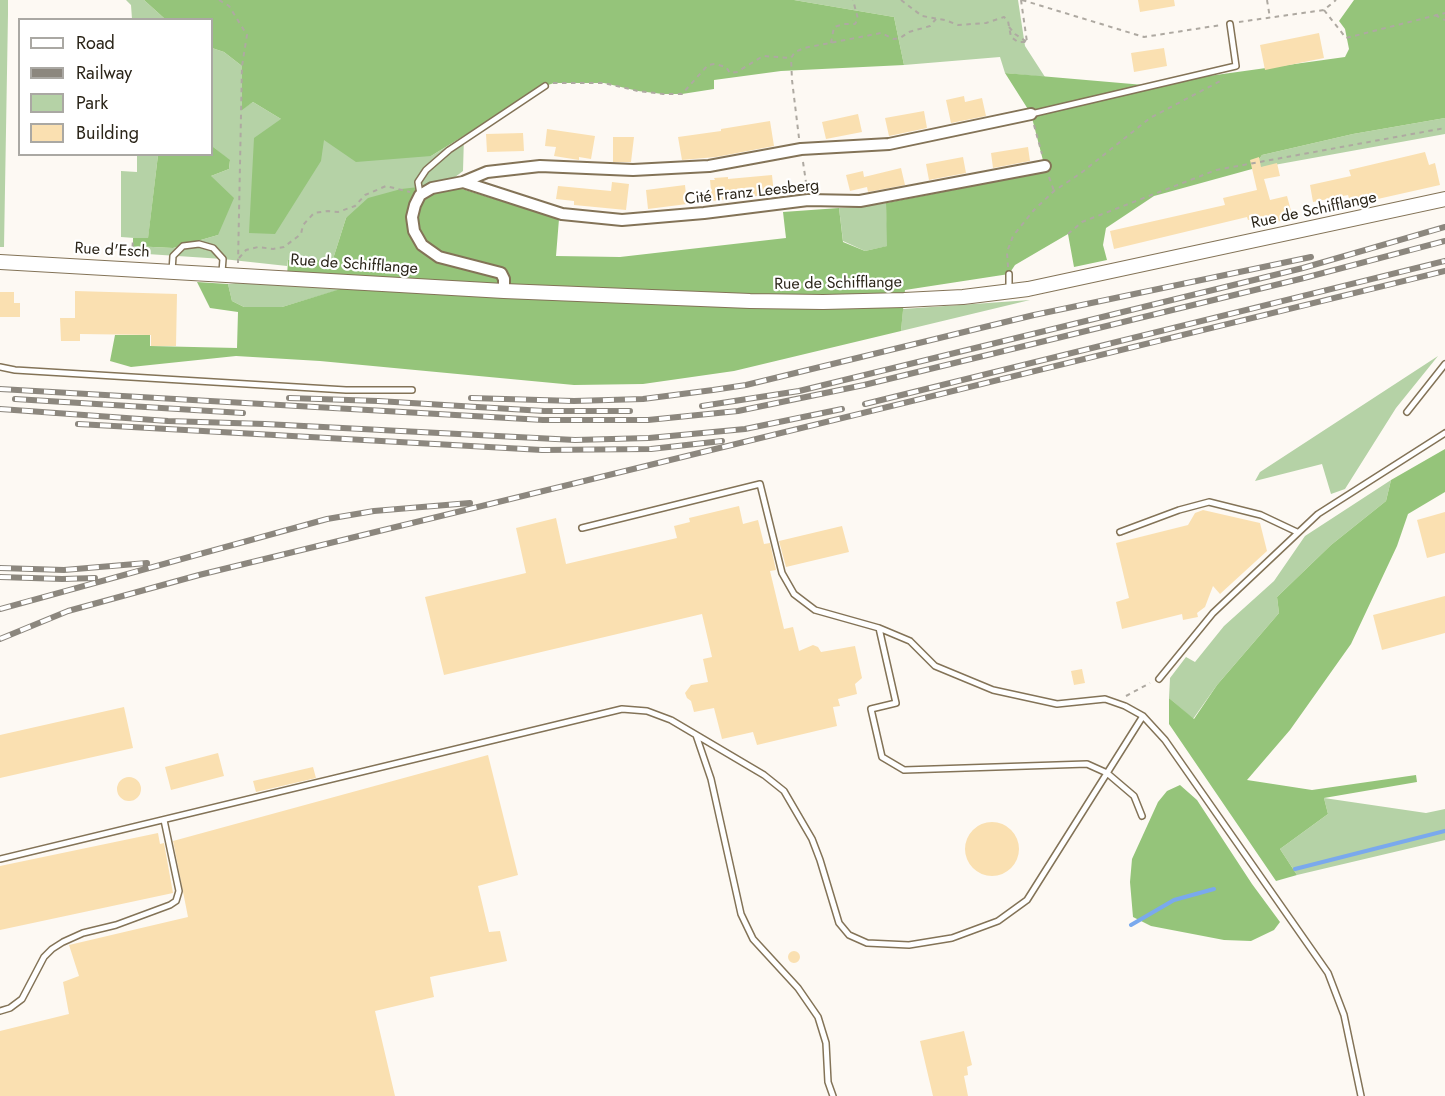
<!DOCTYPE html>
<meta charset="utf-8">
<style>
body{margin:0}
#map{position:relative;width:1445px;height:1096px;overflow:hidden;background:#fdf9f3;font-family:Jost,sans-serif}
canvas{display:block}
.legend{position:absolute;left:18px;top:18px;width:195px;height:138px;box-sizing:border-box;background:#fff;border:2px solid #aaa8a3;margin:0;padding:8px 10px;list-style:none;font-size:18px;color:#2b2519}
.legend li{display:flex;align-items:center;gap:12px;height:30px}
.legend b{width:30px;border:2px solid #aaa8a3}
</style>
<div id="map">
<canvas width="1445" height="1096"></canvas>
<ul class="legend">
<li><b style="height:8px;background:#fff"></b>Road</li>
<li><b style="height:8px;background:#8c877e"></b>Railway</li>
<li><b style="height:16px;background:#b5d2a6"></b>Park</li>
<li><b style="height:16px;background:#fae0b1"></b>Building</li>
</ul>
</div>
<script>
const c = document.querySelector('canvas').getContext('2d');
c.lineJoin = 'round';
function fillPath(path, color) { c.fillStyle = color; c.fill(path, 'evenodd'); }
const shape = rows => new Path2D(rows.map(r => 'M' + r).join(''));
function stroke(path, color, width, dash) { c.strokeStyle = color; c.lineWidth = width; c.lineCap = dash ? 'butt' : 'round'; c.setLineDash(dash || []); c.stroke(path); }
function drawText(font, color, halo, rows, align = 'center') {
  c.font = font + ' Jost,sans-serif'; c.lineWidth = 4.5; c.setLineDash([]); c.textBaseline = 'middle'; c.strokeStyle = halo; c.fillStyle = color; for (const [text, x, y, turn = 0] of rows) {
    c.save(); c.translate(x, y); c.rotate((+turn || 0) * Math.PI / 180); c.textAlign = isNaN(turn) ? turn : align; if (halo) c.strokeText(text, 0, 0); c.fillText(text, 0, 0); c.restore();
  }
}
fillPath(shape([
 [0,0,8,0,8,14,4,247,0,247],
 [126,0,144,0,165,19,132,19,131,5],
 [794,0,1018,0,1025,46,1045,77,1005,73,1000,57,904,65,894,17],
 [212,48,224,52,242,66,242,109,253,102,281,119,324,139,431,156,464,136,463,171,446,184,346,218,333,259,288,260,287,266,223,259,132,253,133,246,173,248,218,235,211,176,229,169,230,161,212,146],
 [1445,118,1445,134,1252,169,1262,155,1353,134],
 [137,155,158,155,148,239,121,237,121,171,137,172],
 [886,203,888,246,865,251,843,241,839,208,859,207],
 [236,283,342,289,282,307,244,307,232,301,228,284],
 [1030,300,901,331,903,309],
 [1438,356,1396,408,1345,489,1331,494,1322,464,1255,481,1260,472],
 [1391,480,1386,501,1331,545,1277,597,1279,613,1217,685,1193,719,1169,698,1170,678,1186,657,1195,662,1224,626,1274,581,1305,536],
 [1324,798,1426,813,1445,809,1445,840,1297,875,1280,849,1328,814]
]), '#b5d2a6');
fillPath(shape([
 [144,0,794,0,894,17,904,65,781,71,714,80,714,89,682,94,663,94,638,91,604,83,554,83,545,86,431,156,356,162,324,140,321,161,275,234,249,233,254,138,281,119,253,102,242,110,242,66,224,52,212,48,212,20,165,19],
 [1354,0,1445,0,1445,118,1353,134,1262,155,1252,169,1154,196,1106,228,1103,245,1107,260,1074,267,1068,234,1015,265,1009,274,905,290,901,331,734,371,643,384,574,385,320,361,236,356,131,367,110,361,115,335,150,335,150,346,237,348,238,312,210,308,197,282,228,284,232,301,244,307,282,307,363,282,287,277,288,260,333,259,346,218,368,198,401,189,446,184,559,219,556,256,620,257,786,238,783,212,839,208,843,242,865,251,887,246,886,203,1046,172,1031,114,1005,73,1144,85,1345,57,1349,49,1345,29,1339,21],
 [212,146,230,160,229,169,211,176,234,198,218,235,173,248,133,246,133,238,148,238,158,155,212,154],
 [1445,449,1445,492,1408,514,1397,546,1351,644,1290,730,1247,780,1312,790,1416,775,1417,782,1324,798,1328,814,1280,849,1297,875,1276,881,1169,724,1169,698,1194,719,1217,685,1279,613,1277,597,1331,545,1386,501,1391,480],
 [1180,785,1197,800,1252,884,1280,922,1274,930,1251,941,1224,940,1151,926,1133,917,1130,882,1132,859,1158,802,1167,791]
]), '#95c47a');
stroke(shape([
 [1295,869,1445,831],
 [1131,925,1174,900,1214,889]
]), '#7aa9ed', 4);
fillPath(shape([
 [1138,0,1174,0,1175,6,1140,12],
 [1319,33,1324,58,1265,70,1260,45],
 [1164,48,1167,66,1134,72,1131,53],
 [964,96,965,102,982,98,986,116,951,123,946,100],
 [924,111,927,128,889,136,885,118],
 [858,114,862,132,826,139,822,122],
 [770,121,774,146,716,157,682,160,678,137,721,131,721,129],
 [547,129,595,136,591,159,579,157,579,160,554,156,556,147,545,146],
 [523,133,524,151,487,152,486,134],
 [613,137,634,137,631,162,613,162],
 [1028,147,1030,161,993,168,991,153],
 [1425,152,1429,165,1435,163,1440,185,1351,205,1348,195,1313,202,1310,185,1351,176,1349,170],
 [963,157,966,173,929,180,926,164],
 [1259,157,1261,167,1277,163,1280,176,1264,179,1270,200,1287,196,1293,218,1256,227,1254,219,1248,220,1247,217,1114,249,1110,231,1225,205,1223,198,1257,190,1250,160],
 [901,168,905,185,868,192,867,187,850,191,846,175,863,171,864,177],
 [772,175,774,194,712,201,710,180,715,180,714,178,728,177,728,179],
 [612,182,629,184,626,210,574,205,574,201,556,199,558,186,611,191],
 [685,185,687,204,648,209,646,190],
 [75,291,177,294,176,346,151,346,151,335,80,334,80,341,61,341,60,318,75,318],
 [0,292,14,292,14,303,20,303,20,317,0,317],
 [739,506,743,524,758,520,764,544,770,543,776,570,770,571,784,629,793,627,799,651,813,645,818,647,821,652,855,646,862,678,855,684,857,694,838,699,840,706,833,707,837,726,757,745,753,732,722,739,714,708,694,712,691,701,687,698,685,693,691,685,708,682,703,659,712,657,702,614,444,675,425,597,526,573,516,528,556,518,566,564,677,538,674,526,690,522,689,518],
 [1203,510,1260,523,1267,551,1220,594,1213,586,1205,607,1197,613,1198,617,1183,620,1182,614,1122,629,1116,602,1129,598,1116,543,1188,525,1195,513],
 [1445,512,1445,553,1427,558,1417,520],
 [842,526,849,552,786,567,779,541],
 [1445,596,1445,633,1382,650,1373,615],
 [1082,669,1085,683,1074,685,1071,671],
 [124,707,133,748,0,778,0,735],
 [218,753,224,776,171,790,165,767],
 [488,755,518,875,478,886,489,932,500,931,507,961,430,977,434,997,375,1011,395,1096,0,1096,0,1031,69,1014,63,982,79,976,69,945,188,917,173,841],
 [313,767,316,778,256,792,253,781],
 '117 789a12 12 0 1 1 24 0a12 12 0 1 1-24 0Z',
 '965 849a27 27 0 1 1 54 0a27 27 0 1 1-54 0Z',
 [158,833,160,844,164,843,173,893,0,930,0,866],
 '788 957a6 6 0 1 1 12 0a6 6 0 1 1-12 0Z',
 [964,1031,972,1065,967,1067,968,1075,964,1076,968,1096,933,1096,920,1041]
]), '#fae0b1');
const service = shape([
 [1031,114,1236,66,1230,24],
 [420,194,418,182,426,170,449,150,545,86],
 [172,271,173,256,183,246,199,244,213,248,223,259,222,272],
 [1009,274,1009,290],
 [0,367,15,370,346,390,412,390],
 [1407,412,1445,364],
 [582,528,760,484,782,573,794,594,815,610,879,628,910,641,935,666,993,690,1057,704,1105,699,1125,706,1143,716,1165,740,1328,973,1344,1015,1361,1096],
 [1120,532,1179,510,1209,502,1261,515,1297,532],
 [879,628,896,703,871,709,882,757,904,770,1087,764,1107,773,1134,796,1142,816],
 [1159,679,1213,613,1318,514,1445,433],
 [696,735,711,779,741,914,753,939,798,988,818,1017,826,1043,828,1082,833,1096],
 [0,859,622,709,647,711,671,720,764,775,784,791,812,839,820,860,839,923,849,935,867,943,909,945,952,938,998,921,1027,900,1143,716],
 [0,1011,10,1008,22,999,44,957,52,949,63,942,83,933,116,925,170,905,176,901,179,891,164,820]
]);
const minor = shape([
 [463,182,562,214,622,220,704,213,808,200,860,201,1045,166],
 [504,291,504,279,501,273,439,257,422,245,414,231,412,217,415,205,420,195,432,188,463,182,487,172,540,166,633,170,709,166,801,149,889,144,1031,114]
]);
const tertiary = shape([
 [0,262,504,291,750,301,823,302,904,300,963,297,1028,289,1445,199]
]);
stroke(service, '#837357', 8);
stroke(minor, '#837357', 14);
stroke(tertiary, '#837357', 16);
stroke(shape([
 [219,0,229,6,247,35,242,66,238,263],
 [901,0,922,16,945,20,958,25,986,23,1004,17,1008,21,1011,37,1018,42,1027,42],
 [1021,0,1027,42],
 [1022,0,1144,37,1221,25],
 [1267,0,1270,18],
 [1324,10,1346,38,1445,13],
 [1435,15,1445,20],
 [1239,22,1324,10,1336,0],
 [1009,27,1015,34,1027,42],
 [831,43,834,27,844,24,855,24,858,19,853,0],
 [553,83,604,83,638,91,663,94,682,94,708,65,715,64,726,67,730,73,737,72,763,56,791,58],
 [1034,125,1042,154],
 [799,138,792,80,791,58,795,52,804,48,881,33,894,39,900,38,909,32,930,26,936,19],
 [803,162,807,189],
 [1049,177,1054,191],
 [1068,234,1082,222,1216,170,1445,128],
 [132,256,133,238],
 [239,258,246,250,258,247,273,249,284,247,301,234,303,225,314,213,328,211,338,212,355,206,365,195,386,186,410,192],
 [1008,267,1007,252,1013,236,1034,210,1054,191,1081,173,1150,118,1224,79],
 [1126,696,1150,683]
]), '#aea9a1', 2, [4.5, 4.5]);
stroke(service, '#fff', 5);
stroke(minor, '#fff', 10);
stroke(tertiary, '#fff', 14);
const rail = shape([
 [0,389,543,420,648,420,738,411,864,385,1304,278,1445,241],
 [289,398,378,401,544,411,630,411],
 [471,398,574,401,643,399,713,390,746,385,1034,315,1311,257],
 [15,399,243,413],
 [865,404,1445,261],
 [702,406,799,391,1303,268,1445,227],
 [0,409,168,421,265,424,575,440,649,438,745,429,842,409],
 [78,424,542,450,651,449,722,441],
 [0,568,64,570,147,563],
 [0,577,62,579,95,578],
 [0,609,327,519,374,511,470,503],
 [0,639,68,611,199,575,1445,271]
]);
stroke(rail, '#8c877e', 6);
stroke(rail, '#fff', 4, [11]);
drawText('16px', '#2b2519', '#fff', [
 ["Cité Franz Leesberg",752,193,-6],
 ["Rue de Schifflange",1314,211,-12],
 ["Rue d'Esch",112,251,3],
 ["Rue de Schifflange",354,265,4],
 ["Rue de Schifflange",838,284,-1]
]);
</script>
